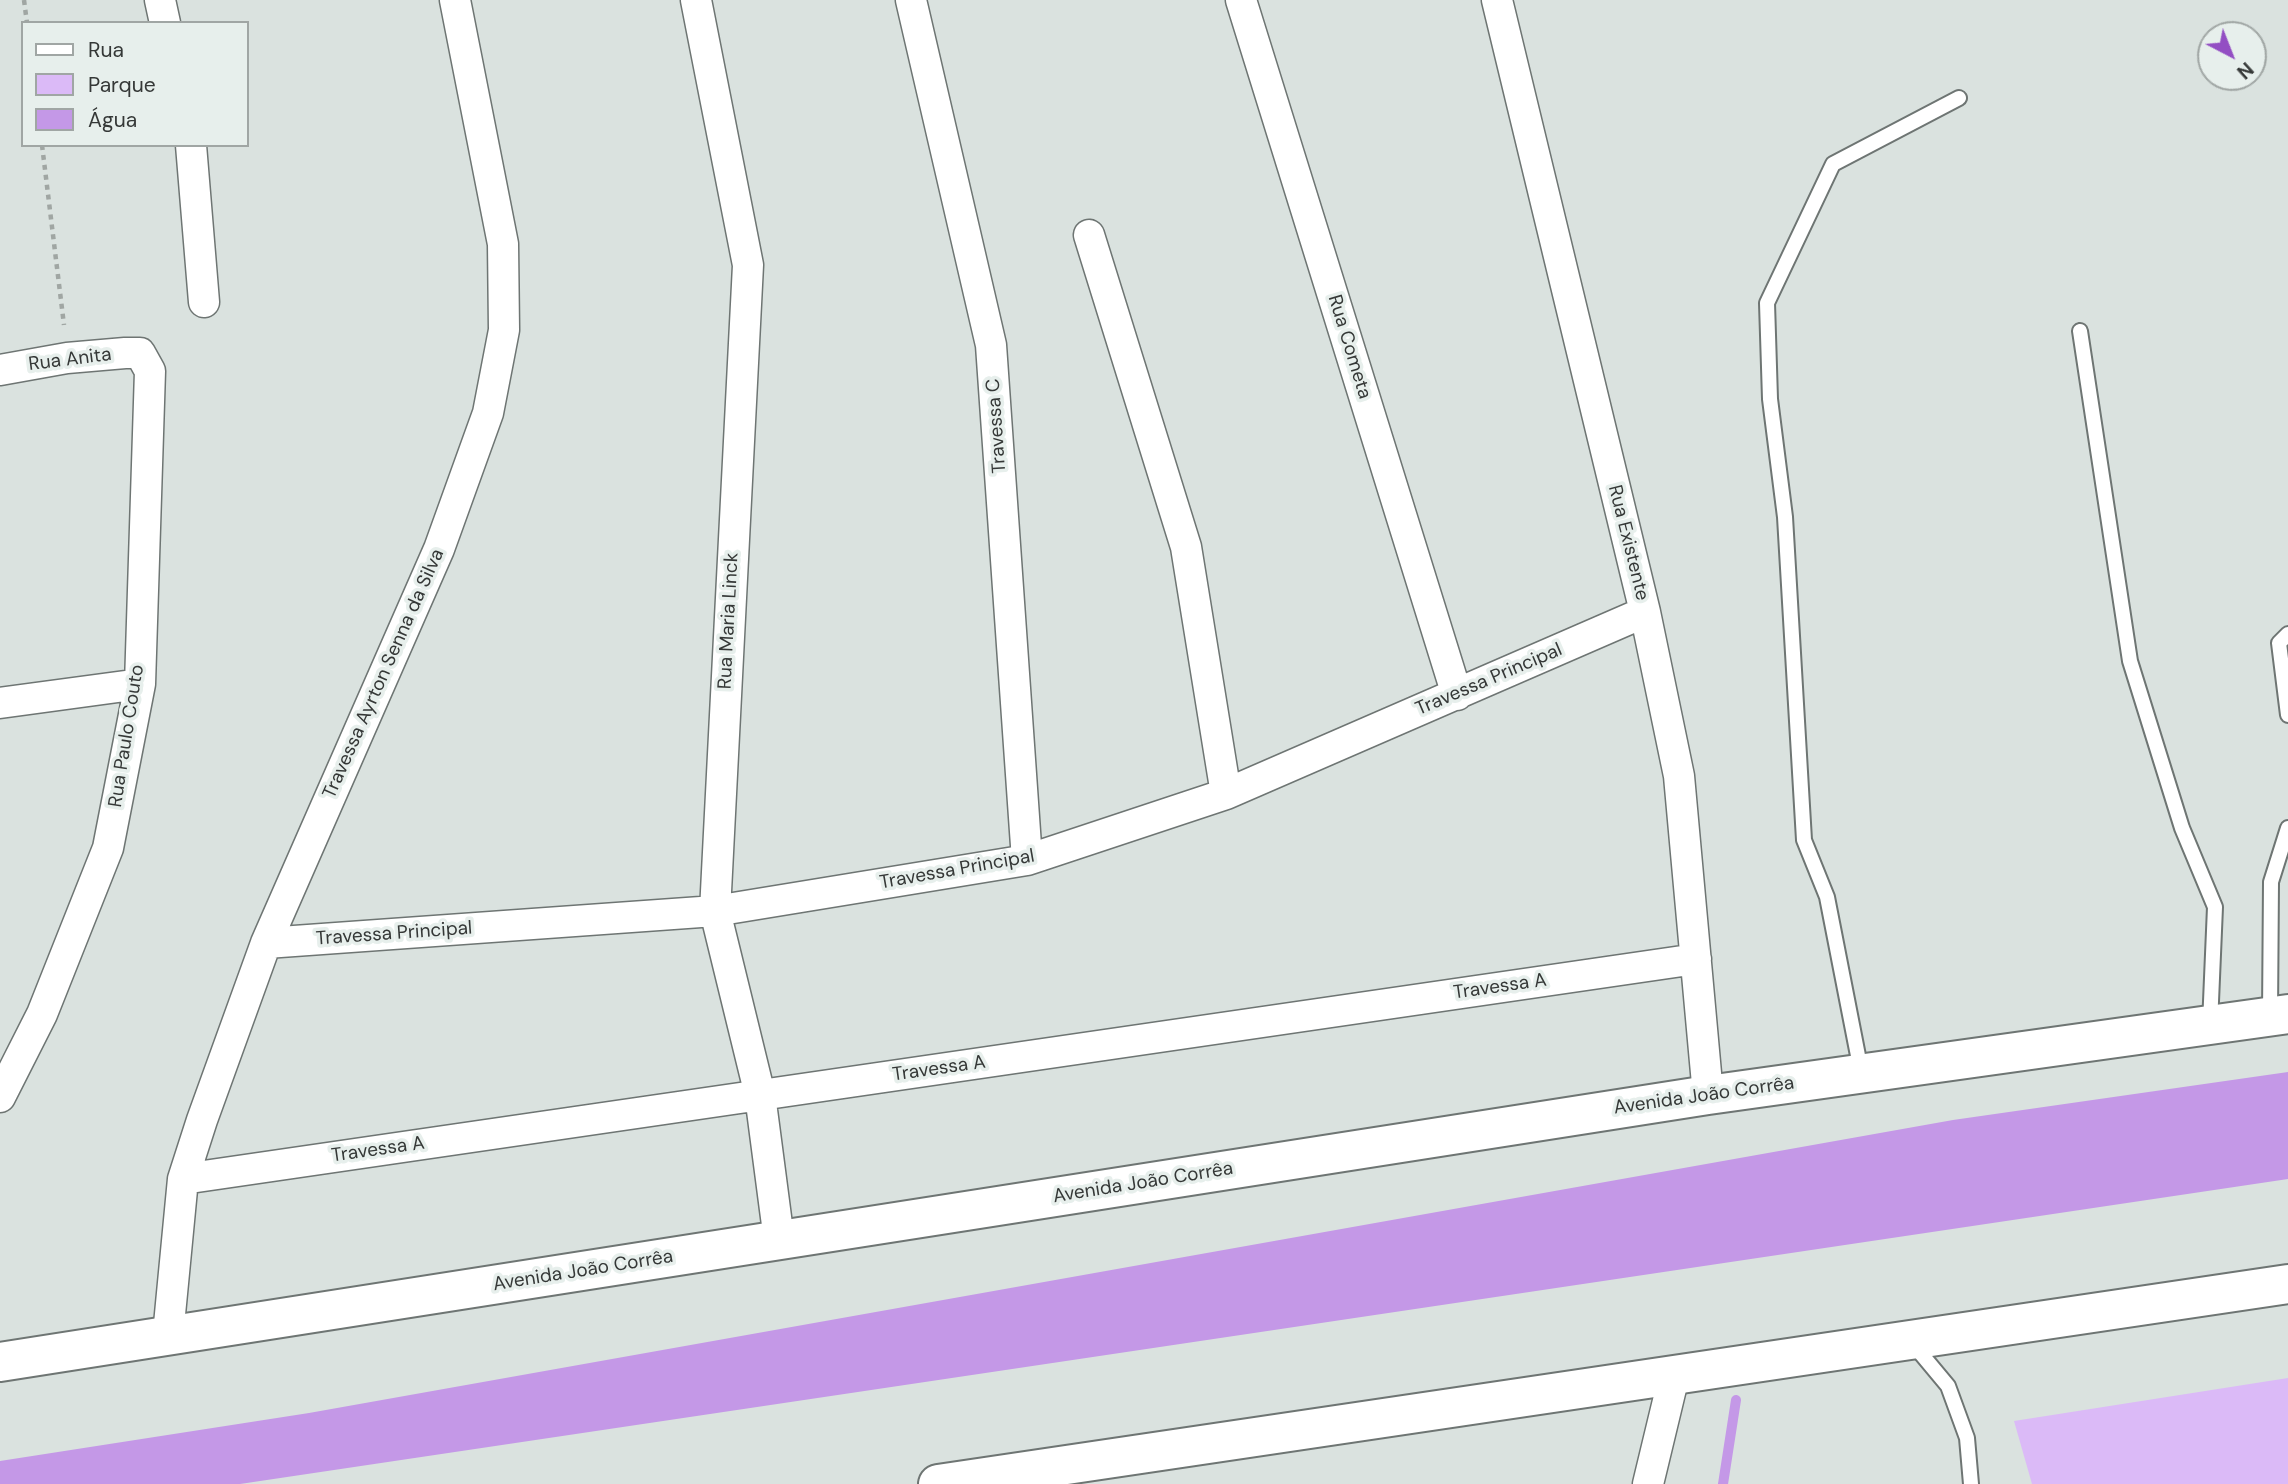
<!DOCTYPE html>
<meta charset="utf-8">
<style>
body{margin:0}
#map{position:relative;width:2288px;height:1484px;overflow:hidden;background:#dae2df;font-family:"DM Sans",sans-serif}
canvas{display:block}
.legend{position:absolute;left:21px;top:21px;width:228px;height:126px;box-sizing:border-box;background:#e7efec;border:2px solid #a0a6a4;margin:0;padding:9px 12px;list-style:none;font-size:21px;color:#353837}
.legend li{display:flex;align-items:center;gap:14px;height:35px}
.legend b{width:35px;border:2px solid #a0a6a4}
.north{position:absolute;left:2197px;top:21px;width:70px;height:70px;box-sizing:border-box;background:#e7efec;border:2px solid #a0a6a4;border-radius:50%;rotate:138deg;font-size:19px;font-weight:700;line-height:28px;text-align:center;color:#353837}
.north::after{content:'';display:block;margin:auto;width:24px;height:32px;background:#934ec3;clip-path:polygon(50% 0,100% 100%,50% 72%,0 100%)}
</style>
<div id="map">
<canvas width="2288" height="1484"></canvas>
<ul class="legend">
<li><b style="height:9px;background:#fff"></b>Rua</li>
<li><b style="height:19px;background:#dbbaf7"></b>Parque</li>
<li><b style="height:19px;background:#c498e7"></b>Água</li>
</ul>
<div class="north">N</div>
</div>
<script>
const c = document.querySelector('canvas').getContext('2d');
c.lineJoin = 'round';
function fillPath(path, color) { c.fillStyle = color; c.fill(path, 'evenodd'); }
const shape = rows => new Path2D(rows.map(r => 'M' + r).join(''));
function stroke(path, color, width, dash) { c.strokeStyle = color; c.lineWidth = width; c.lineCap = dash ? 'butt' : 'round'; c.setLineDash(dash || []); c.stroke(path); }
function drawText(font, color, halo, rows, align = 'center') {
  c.font = font + ' "DM Sans",sans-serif'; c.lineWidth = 7; c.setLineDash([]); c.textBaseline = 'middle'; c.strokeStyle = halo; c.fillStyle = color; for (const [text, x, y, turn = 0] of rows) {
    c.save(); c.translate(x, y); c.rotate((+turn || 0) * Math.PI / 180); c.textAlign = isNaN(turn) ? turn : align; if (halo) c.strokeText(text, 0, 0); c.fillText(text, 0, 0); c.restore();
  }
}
fillPath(shape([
 [2288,1378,2288,1484,2032,1484,2014,1421]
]), '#dbbaf7');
fillPath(shape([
 [2288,1072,2288,1179,240,1484,0,1484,0,1461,309,1413,1953,1120]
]), '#c498e7');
stroke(shape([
 [1723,1484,1736,1400]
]), '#c498e7', 10);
const lane = shape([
 [2080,331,2130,661,2182,828,2215,907,2210,1025],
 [2288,634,2279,643,2288,715],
 [2270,1015,2271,882,2288,828],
 [1861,1071,1827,897,1804,840,1785,517,1770,399,1767,303,1833,164,1959,98],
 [1913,1344,1948,1386,1967,1438,1971,1484]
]);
const street = shape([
 [160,0,165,23],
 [696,0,748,265,715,911,760,1095,779,1240],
 [911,0,991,345,1027,860],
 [1241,0,1457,695],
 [1497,0,1645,612,1679,776,1708,1095],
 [191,145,204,302],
 [1089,235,1186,547,1226,794],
 [0,370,67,358,125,353,140,353,150,371,140,684,108,848,42,1014,0,1097],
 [0,703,140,684],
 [266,943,715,911,1027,860,1226,794,1645,612],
 [183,1179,1696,959],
 [168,1335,183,1179,202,1120,266,943,439,549,488,413,504,330,503,244,455,0],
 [1648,1484,1674,1376]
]);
const secondary = shape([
 [0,1362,1708,1095,2288,1014],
 [938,1484,2288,1284]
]);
stroke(lane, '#6e7573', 18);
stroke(street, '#6e7573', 33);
stroke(secondary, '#6e7573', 42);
stroke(shape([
 [24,0,27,23],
 [42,145,64,325]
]), '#a0a6a3', 4.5, [5, 5]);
stroke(lane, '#fff', 14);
stroke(street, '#fff', 30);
stroke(secondary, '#fff', 38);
drawText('19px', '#353837', '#e7efec', [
 ["Rua Cometa",1349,347,73],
 ["Rua Anita",70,360,-7],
 ["Travessa C",997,426,-94],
 ["Rua Existente",1628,543,76],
 ["Rua Maria Linck",729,621,-87],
 ["Travessa Ayrton Senna da Silva",384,674,-66],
 ["Travessa Principal",1489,680,-23],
 ["Rua Paulo Couto",127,736,-81],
 ["Travessa Principal",957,870,-10],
 ["Travessa Principal",394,934,-4],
 ["Travessa A",1500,987,-8],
 ["Travessa A",939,1069,-8],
 ["Avenida João Corrêa",1704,1096,-8],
 ["Travessa A",378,1150,-8],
 ["Avenida João Corrêa",1143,1183,-9],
 ["Avenida João Corrêa",583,1271,-9]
]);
</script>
